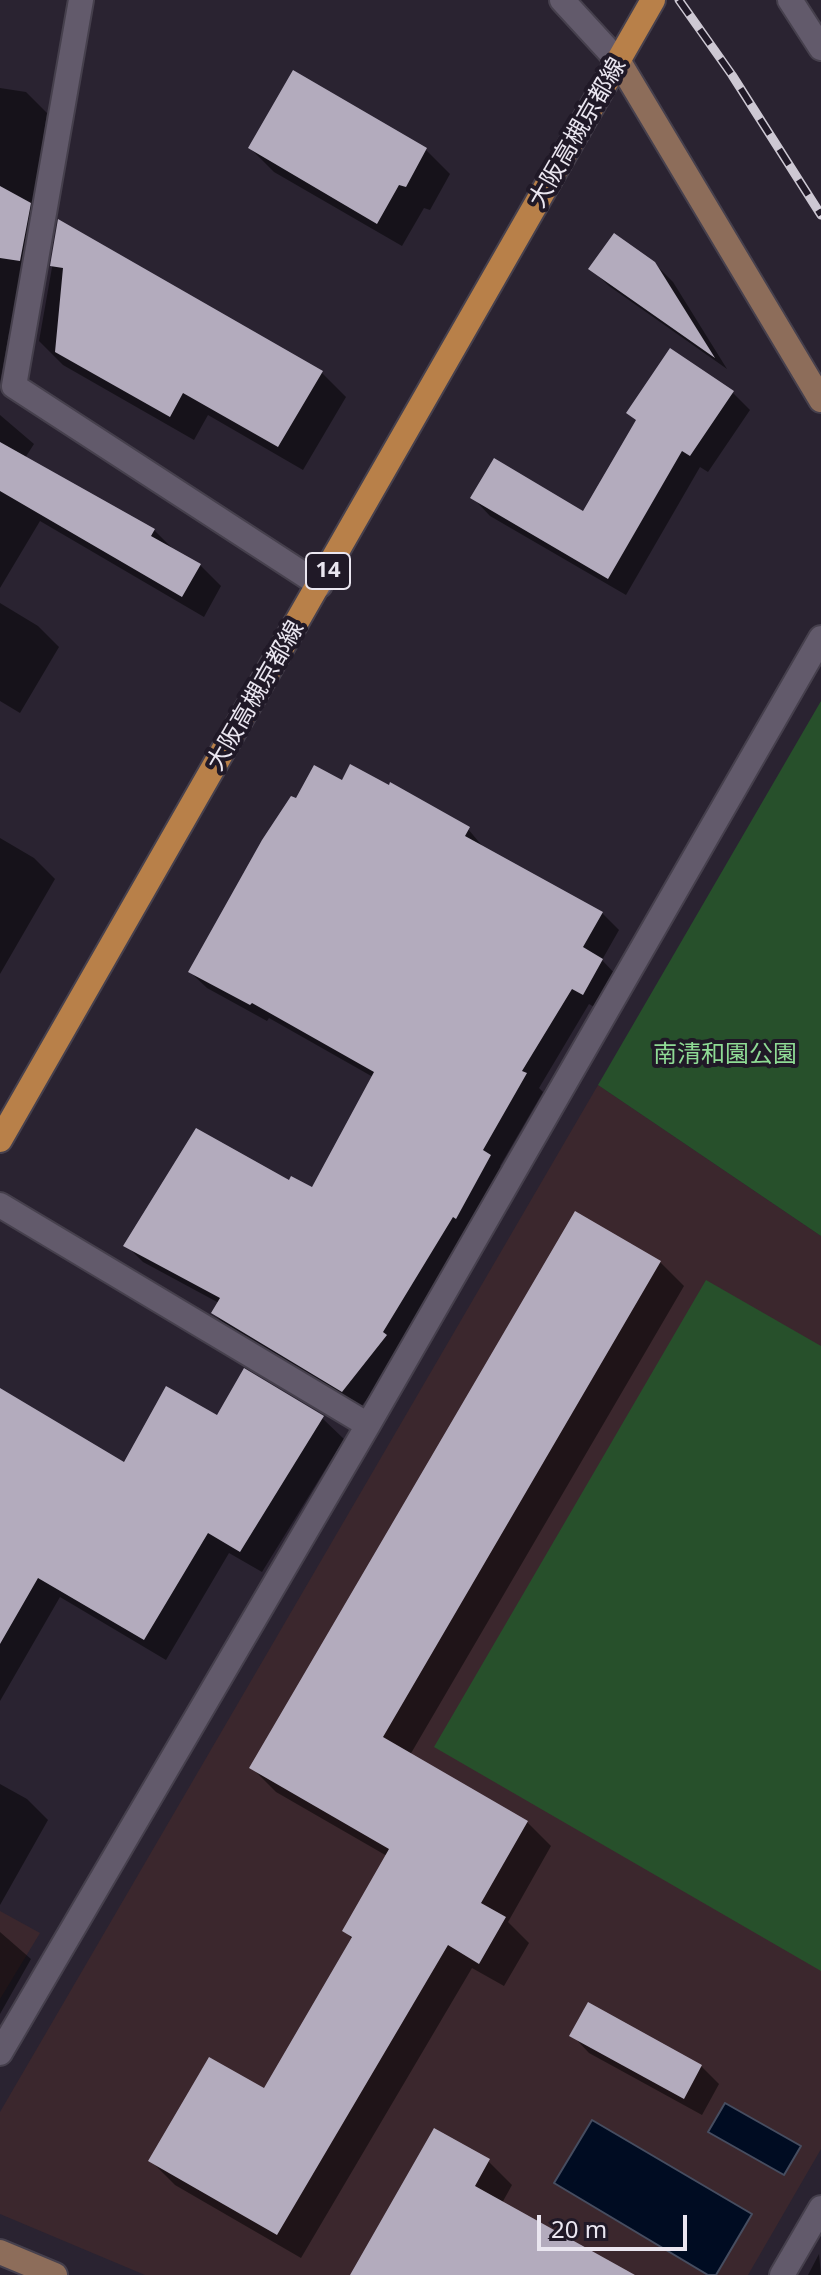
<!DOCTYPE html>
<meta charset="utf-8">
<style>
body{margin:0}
#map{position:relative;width:821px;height:2275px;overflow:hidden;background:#2a2331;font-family:"Noto Sans",sans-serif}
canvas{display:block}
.scale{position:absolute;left:537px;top:2215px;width:150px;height:36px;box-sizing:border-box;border:4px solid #eae6f0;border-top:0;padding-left:10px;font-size:24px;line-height:28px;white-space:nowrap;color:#eae6f0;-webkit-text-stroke:6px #201927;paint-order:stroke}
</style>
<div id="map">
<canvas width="821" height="2275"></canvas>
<div class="scale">20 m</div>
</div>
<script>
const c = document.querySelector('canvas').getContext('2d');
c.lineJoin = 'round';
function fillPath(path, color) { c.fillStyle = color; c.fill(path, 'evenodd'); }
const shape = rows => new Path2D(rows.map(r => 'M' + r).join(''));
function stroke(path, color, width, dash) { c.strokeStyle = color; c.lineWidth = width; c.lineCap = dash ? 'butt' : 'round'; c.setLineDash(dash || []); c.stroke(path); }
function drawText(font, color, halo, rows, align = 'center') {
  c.font = font + ' "Noto Sans","Noto Sans JP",sans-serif'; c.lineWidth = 8; c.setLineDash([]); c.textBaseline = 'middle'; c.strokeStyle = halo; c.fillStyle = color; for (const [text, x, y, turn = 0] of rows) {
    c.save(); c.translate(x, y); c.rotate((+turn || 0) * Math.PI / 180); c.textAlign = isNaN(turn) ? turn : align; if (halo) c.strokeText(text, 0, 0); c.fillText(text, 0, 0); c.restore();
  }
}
fillPath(shape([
 [598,1085,821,1236,821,2149,748,2275,145,2275,0,2214,0,2112],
 [0,1911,40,1933,0,1999]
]), '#3b272d');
fillPath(shape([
 [821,701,821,1236,598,1085],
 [706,1280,821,1346,821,1971,434,1747]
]), '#27502b');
const water = shape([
 [725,2103,801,2146,784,2175,708,2132,725,2103],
 [592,2120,752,2214,716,2275,708,2275,554,2183,592,2120]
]);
fillPath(water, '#000c22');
stroke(water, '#464d60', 2);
fillPath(shape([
 [0,88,26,92,47,113,33,208,30,345,9,333,0,382],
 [250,148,426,150,450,174,430,210,424,208,402,246,274,172],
 [60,222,322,373,346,397,303,470,208,415,194,440,63,365,39,341],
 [654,263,673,282,727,369,609,286,591,269],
 [733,393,750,410,708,472,700,467,626,595,490,516,473,498,584,514],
 [0,415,34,444,25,458,154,530,176,552,200,565,221,586,204,617,40,521,0,588],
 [0,603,38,626,59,647,20,713,0,701],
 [342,782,468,829,484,848,602,913,619,930,602,960,619,978,601,1011,589,1004,539,1088,543,1092,500,1166,507,1173,403,1353,360,1408,230,1330,213,1313,219,1303,143,1262,126,1245,290,1183,313,1190,373,1077,269,1018,267,1021,207,988,190,972,297,801],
 [0,838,34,858,55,879,0,974],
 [660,1262,684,1286,410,1755,527,1822,551,1846,508,1922,529,1943,504,1986,472,1968,301,2258,175,2185,151,2161,265,2091,353,1940,345,1931,387,1856,276,1792,252,1768],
 [0,1390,125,1465,217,1417,322,1418,344,1439,262,1572,229,1553,166,1660,60,1597,0,1701],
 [0,1784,27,1799,48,1820,0,1905],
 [0,1932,31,1959,0,2014],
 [572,2035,701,2066,719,2084,702,2115,589,2053],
 [488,2161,512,2185,502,2203,631,2275,353,2275],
 [819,2254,821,2275,808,2275]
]), '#0007');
fillPath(shape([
 [293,70,427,148,406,187,399,185,377,224,248,148],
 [0,186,31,203,20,261,0,258],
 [58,219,323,371,278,447,183,393,170,417,55,352,63,268,50,266],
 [614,233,655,262,715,358,588,269],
 [670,348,734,391,690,456,682,451,608,579,470,498,494,458,583,511,636,420,626,413],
 [0,442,155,529,151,536,201,564,182,597,0,491],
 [350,764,389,785,390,782,470,827,465,836,603,912,583,947,603,959,583,995,572,989,522,1071,527,1073,483,1150,491,1155,456,1219,453,1217,383,1332,387,1335,342,1392,211,1313,220,1298,123,1246,196,1128,289,1180,291,1176,312,1187,374,1072,252,1003,250,1005,188,972,262,840,291,796,296,798,314,765,342,780],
 [575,1211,661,1261,383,1737,528,1821,481,1903,506,1917,479,1964,448,1945,277,2235,148,2161,209,2057,264,2088,352,1937,342,1931,389,1849,249,1768],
 [244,1368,324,1416,240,1552,208,1533,144,1640,38,1578,0,1644,0,1388,124,1462,166,1386,217,1415],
 [588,2002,702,2065,684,2099,569,2036],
 [434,2128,490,2159,475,2186,635,2275,350,2275]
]), '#b3abbd');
const street = shape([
 [81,0,14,386,320,585],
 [562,0,619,62],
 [790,0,821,48],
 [0,1205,368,1425],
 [0,2053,368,1425,821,638],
 [782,2275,821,2208]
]);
const secondary = shape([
 [619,62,821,400],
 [0,2252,55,2275]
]);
const primary = shape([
 [0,1140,653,0]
]);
stroke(street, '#46404d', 28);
stroke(secondary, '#46404d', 28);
stroke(primary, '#46404d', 28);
stroke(street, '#625a6b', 24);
stroke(secondary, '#8d6d5a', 24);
stroke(primary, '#b88049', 24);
const rail = shape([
 [679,0,732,75,821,215]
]);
stroke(rail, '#cdc8d3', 9);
stroke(rail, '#201927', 6, [18]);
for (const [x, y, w] of [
 [328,571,44]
]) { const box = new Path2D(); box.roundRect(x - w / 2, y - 18, w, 36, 6); c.fillStyle = '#201927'; c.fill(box); stroke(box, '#eae6f0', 2); }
drawText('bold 22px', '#eae6f0', null, [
 ["14",328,571]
]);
drawText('24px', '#eae6f0', '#201927', [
 ["大阪高槻京都線",578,133,-60],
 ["大阪高槻京都線",256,696,-60]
]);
drawText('24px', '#8fdb95', '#201927', [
 ["南清和園公園",725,1055]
]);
</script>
